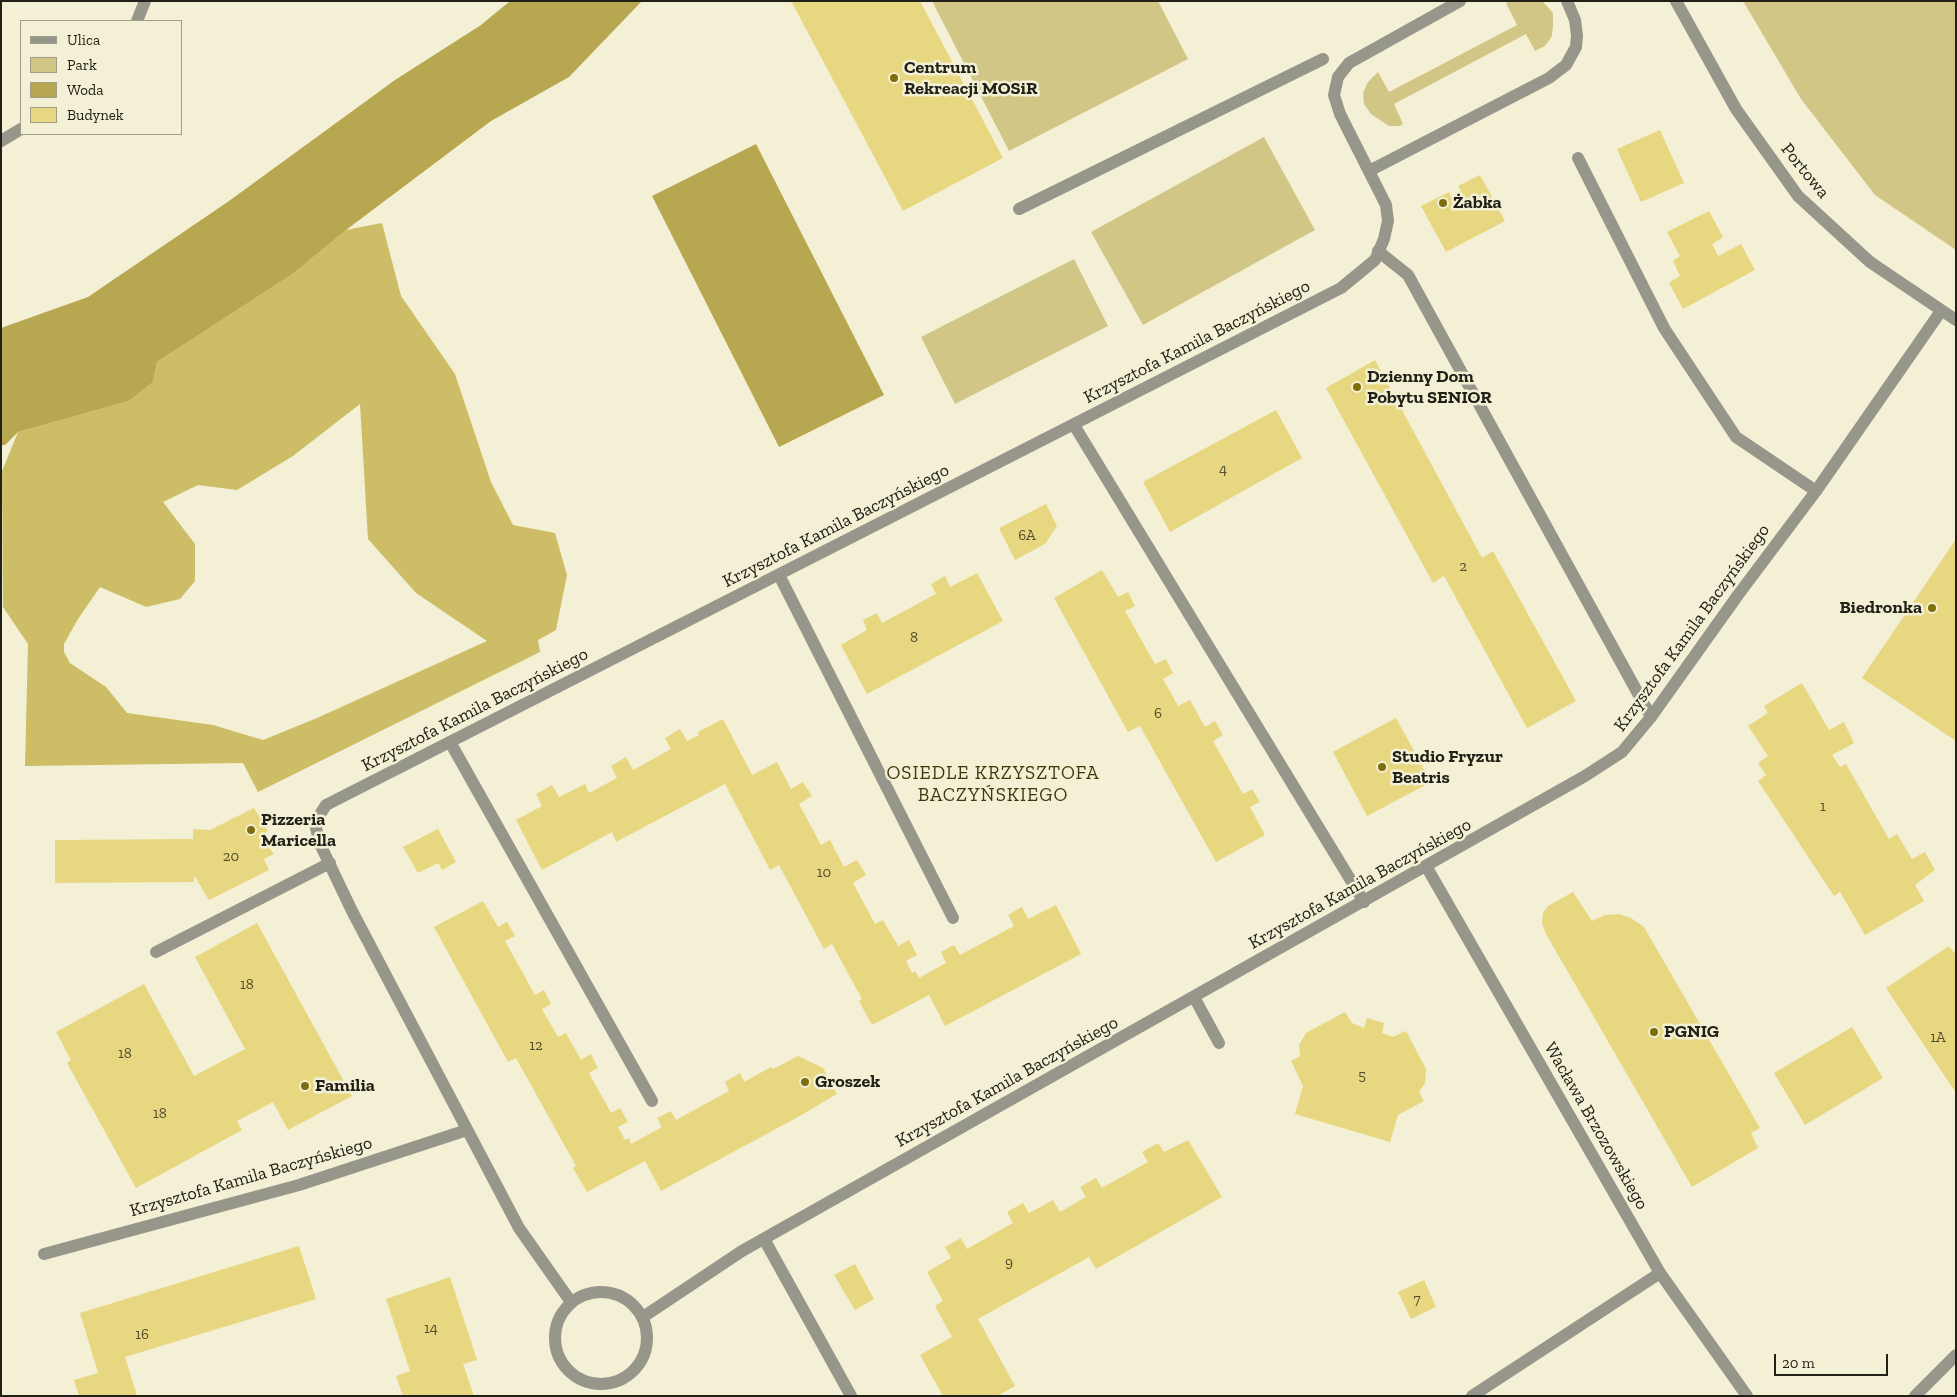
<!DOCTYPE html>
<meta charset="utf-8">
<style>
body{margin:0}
#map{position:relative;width:1957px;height:1397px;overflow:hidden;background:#f4f0d5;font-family:"Zilla Slab",serif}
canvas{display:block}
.frame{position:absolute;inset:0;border:2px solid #222117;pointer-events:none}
.legend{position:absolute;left:20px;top:20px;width:162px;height:115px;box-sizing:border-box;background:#f4f0d5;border:1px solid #a09d89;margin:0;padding:6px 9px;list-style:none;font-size:15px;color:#222117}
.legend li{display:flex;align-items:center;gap:10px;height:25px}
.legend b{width:25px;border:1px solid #a09d89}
.scale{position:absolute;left:1774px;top:1354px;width:114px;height:22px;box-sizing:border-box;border:2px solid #222117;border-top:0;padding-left:6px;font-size:15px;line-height:18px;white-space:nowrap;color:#222117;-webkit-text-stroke:4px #f4f0d5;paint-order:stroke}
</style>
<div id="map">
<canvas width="1957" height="1397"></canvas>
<div class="frame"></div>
<ul class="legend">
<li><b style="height:6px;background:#97968b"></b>Ulica</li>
<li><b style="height:14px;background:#d2c686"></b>Park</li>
<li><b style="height:14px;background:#b7a750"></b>Woda</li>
<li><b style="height:14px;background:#e7d780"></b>Budynek</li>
</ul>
<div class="scale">20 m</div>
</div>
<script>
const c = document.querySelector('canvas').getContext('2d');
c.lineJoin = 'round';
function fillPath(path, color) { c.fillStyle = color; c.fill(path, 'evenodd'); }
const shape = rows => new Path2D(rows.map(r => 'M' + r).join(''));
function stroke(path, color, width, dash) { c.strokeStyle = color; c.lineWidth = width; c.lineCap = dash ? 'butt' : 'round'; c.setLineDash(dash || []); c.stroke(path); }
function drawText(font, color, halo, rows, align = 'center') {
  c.font = font + ' "Zilla Slab",serif'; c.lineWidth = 5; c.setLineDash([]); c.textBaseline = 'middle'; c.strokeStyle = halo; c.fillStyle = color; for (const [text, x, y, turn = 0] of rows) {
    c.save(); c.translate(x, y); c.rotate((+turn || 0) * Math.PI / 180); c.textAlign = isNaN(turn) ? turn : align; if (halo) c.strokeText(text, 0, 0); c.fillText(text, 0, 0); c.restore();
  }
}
fillPath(shape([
 [932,1,1158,1,1188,59,1009,151],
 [1510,1,1542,1,1546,5,1553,13,1553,25,1552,36,1545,46,1535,51,1526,34,1394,104,1403,124,1400,126,1389,126,1371,114,1364,104,1363,93,1368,82,1378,72,1389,92,1517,25,1506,3],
 [1743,1,1956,1,1956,250,1875,195,1801,99],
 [1264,137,1315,230,1143,325,1091,232],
 [1074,259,1108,326,955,404,921,337]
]), '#d2c686');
fillPath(shape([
 [382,223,401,296,455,374,491,482,513,525,555,533,567,575,556,630,538,640,540,652,258,792,243,763,25,766,28,644,3,607,2,471,18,432,129,401,153,382,157,362,294,273,346,230],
 [360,404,368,539,416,593,487,641,317,718,263,740,213,725,127,713,106,687,70,663,64,652,64,644,78,619,100,587,146,607,180,599,195,581,195,544,163,502,198,485,237,490,293,456]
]), '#cdbd66');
fillPath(shape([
 [510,1,642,1,569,77,491,121,346,230,294,273,157,362,153,382,129,401,18,432,5,445,1,445,1,328,88,297,229,201,395,80,481,25],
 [756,144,884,395,779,447,652,196]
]), '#b7a750');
fillPath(shape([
 [791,1,920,1,1003,158,903,211],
 [1660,130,1684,183,1641,202,1617,149],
 [1480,175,1505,221,1446,252,1421,206,1449,192,1451,197,1461,191,1458,186],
 [1709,211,1723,237,1712,244,1718,256,1741,244,1755,270,1683,309,1669,283,1680,276,1673,261,1680,256,1667,232],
 [1375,360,1482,558,1493,551,1576,701,1527,728,1444,576,1433,583,1326,388],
 [1276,410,1302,458,1170,532,1143,482],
 [1046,504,1057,526,1045,544,1015,560,999,528],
 [1956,539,1956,741,1862,678],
 [1102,570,1118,597,1128,592,1135,606,1125,611,1155,664,1166,659,1173,673,1163,679,1178,706,1190,700,1205,727,1215,721,1223,735,1213,741,1243,794,1252,789,1260,802,1250,807,1265,835,1216,862,1140,726,1128,732,1054,598],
 [977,573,1003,621,867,694,841,645,867,630,863,620,877,613,882,623,936,594,931,584,945,576,950,587],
 [1802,683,1829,730,1844,722,1854,743,1832,755,1840,767,1846,764,1889,839,1897,834,1912,859,1925,852,1935,870,1915,885,1924,901,1865,935,1840,892,1834,896,1758,781,1766,775,1758,763,1768,756,1748,726,1768,713,1764,706],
 [1396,718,1431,782,1367,816,1333,752],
 [723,719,752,775,777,762,791,789,803,782,812,796,799,804,821,845,830,840,844,867,857,860,866,875,853,883,875,924,883,920,898,946,909,940,917,955,906,961,912,973,915,971,919,978,946,963,941,952,954,945,960,955,1014,926,1008,915,1022,907,1028,919,1056,905,1081,954,945,1026,929,995,872,1025,859,1001,862,999,832,944,824,949,779,865,770,870,725,784,616,842,612,832,542,870,516,820,542,806,536,794,552,785,559,797,585,784,589,793,617,778,611,766,626,757,633,770,671,749,665,738,680,729,687,741,699,735,698,732],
 [254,808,268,831,261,837,274,854,264,859,269,870,209,900,194,875,194,882,55,883,55,840,193,839,193,829,210,830],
 [438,829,456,862,442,870,438,863,418,873,403,847],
 [1573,892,1592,921,1605,915,1619,914,1631,918,1644,927,1760,1128,1751,1133,1758,1148,1692,1187,1546,934,1542,923,1543,913,1548,906],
 [483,901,498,927,507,922,515,936,505,941,535,995,544,990,551,1004,542,1009,558,1037,566,1033,581,1060,591,1054,598,1068,589,1073,611,1113,620,1108,628,1122,618,1127,625,1140,629,1138,631,1144,662,1127,657,1118,671,1111,676,1120,729,1091,725,1082,740,1073,744,1082,771,1067,773,1069,798,1056,823,1068,837,1094,798,1117,661,1191,645,1161,587,1192,573,1168,576,1166,516,1058,508,1062,434,927],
 [257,923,352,1096,288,1130,273,1102,237,1121,242,1130,136,1188,67,1063,71,1060,56,1032,144,984,194,1076,245,1049,195,957],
 [1949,946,1956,955,1956,1089,1954,1090,1886,988],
 [1345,1012,1352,1023,1364,1028,1367,1018,1384,1023,1382,1033,1393,1037,1406,1031,1426,1069,1425,1083,1419,1092,1424,1101,1398,1115,1390,1142,1295,1114,1303,1086,1291,1061,1300,1056,1299,1045,1306,1033],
 [1852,1027,1883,1078,1805,1125,1774,1073],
 [1188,1140,1222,1197,1096,1269,1089,1257,978,1319,1015,1386,997,1396,943,1396,920,1355,952,1337,935,1306,943,1301,927,1272,951,1258,945,1247,961,1238,967,1249,1013,1223,1007,1212,1023,1203,1029,1213,1053,1200,1060,1212,1086,1197,1080,1187,1096,1178,1102,1188,1148,1162,1142,1152,1158,1143,1164,1152],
 [299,1246,316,1299,125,1357,137,1396,79,1396,74,1380,98,1373,80,1313],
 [855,1264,874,1299,855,1310,834,1275],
 [450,1277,477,1360,463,1364,474,1396,403,1396,396,1376,410,1371,386,1299],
 [1424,1280,1436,1307,1411,1319,1398,1292]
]), '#e7d780');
stroke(shape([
 [137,21,145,1],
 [1,141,21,129],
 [1578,158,1664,328,1736,437,1816,491],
 [1369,171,1549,78,1566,65,1576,47,1577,35,1575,20,1567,1],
 [1019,209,1323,59],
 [1378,251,1408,275,1651,717],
 [1074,425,1364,902],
 [779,575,953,918],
 [450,742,652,1101],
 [156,952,330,863],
 [1194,997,1219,1043],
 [1472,1396,1660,1273]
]), '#97968b', 12);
stroke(shape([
 [1676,1,1736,109,1798,196,1870,262,1956,320],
 [1426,866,1660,1273,1747,1396],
 [764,1239,851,1396],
 [44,1254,299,1185,467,1130],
 '555 1338a46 46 0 1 1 92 0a46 46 0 1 1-92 0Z',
 [571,1302,519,1228,352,911,320,844,316,828,319,816,326,805,1341,288,1375,260,1384,239,1388,221,1386,205,1340,114,1334,95,1338,77,1349,63,1460,1],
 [643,1317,742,1251,1585,776,1622,752,1651,717,1738,595,1816,491,1941,311],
 [1915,1396,1956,1355]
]), '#97968b', 12);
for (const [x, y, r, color] of [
 [894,78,5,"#7e6e0b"],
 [1443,203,5,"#7e6e0b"],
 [1357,387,5,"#7e6e0b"],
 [1932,608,5,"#7e6e0b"],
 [1382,767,5,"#7e6e0b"],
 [251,830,5,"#7e6e0b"],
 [1654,1032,5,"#7e6e0b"],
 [805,1082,5,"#7e6e0b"],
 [305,1086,5,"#7e6e0b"]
]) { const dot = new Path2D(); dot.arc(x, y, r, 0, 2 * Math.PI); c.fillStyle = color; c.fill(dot); stroke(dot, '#f4f0d5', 2); }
drawText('15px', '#534e31', null, [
 ["4",1223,470],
 ["6A",1027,536],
 ["2",1463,567],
 ["8",914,638],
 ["6",1158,714],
 ["1",1823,807],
 ["20",231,857],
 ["10",824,873],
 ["18",247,985],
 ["1A",1938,1038],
 ["12",536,1046],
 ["18",125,1054],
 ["5",1362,1076],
 ["18",160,1114],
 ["9",1009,1263],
 ["7",1417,1300],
 ["14",431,1329],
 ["16",142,1335]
]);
drawText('bold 18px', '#222117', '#f4f0d5', [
 ["Centrum",904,68],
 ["Rekreacji MOSiR",904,89],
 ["Żabka",1453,203],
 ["Dzienny Dom",1367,377],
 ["Pobytu SENIOR",1367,398],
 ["Biedronka",1922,608,"right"],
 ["Studio Fryzur",1392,757],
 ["Beatris",1392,778],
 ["Pizzeria",261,820],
 ["Maricella",261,841],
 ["PGNIG",1664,1032],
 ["Groszek",815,1082],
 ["Familia",315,1086]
], 'left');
drawText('18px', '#222117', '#f4f0d5', [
 ["Portowa",1805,171,51],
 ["Krzysztofa Kamila Baczyńskiego",1197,342,-27],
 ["Krzysztofa Kamila Baczyńskiego",836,526,-27],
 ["Krzysztofa Kamila Baczyńskiego",1692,628,-54],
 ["Krzysztofa Kamila Baczyńskiego",475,710,-27],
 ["Krzysztofa Kamila Baczyńskiego",1360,884,-29],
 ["Krzysztofa Kamila Baczyńskiego",1007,1082,-29],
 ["Wacława Brzozowskiego",1596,1126,60],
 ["Krzysztofa Kamila Baczyńskiego",251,1177,-16]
]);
c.letterSpacing = '1px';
drawText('19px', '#3f370d', '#f4f0d5', [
 ["OSIEDLE KRZYSZTOFA",993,774],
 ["BACZYŃSKIEGO",993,796]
]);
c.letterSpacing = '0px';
</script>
